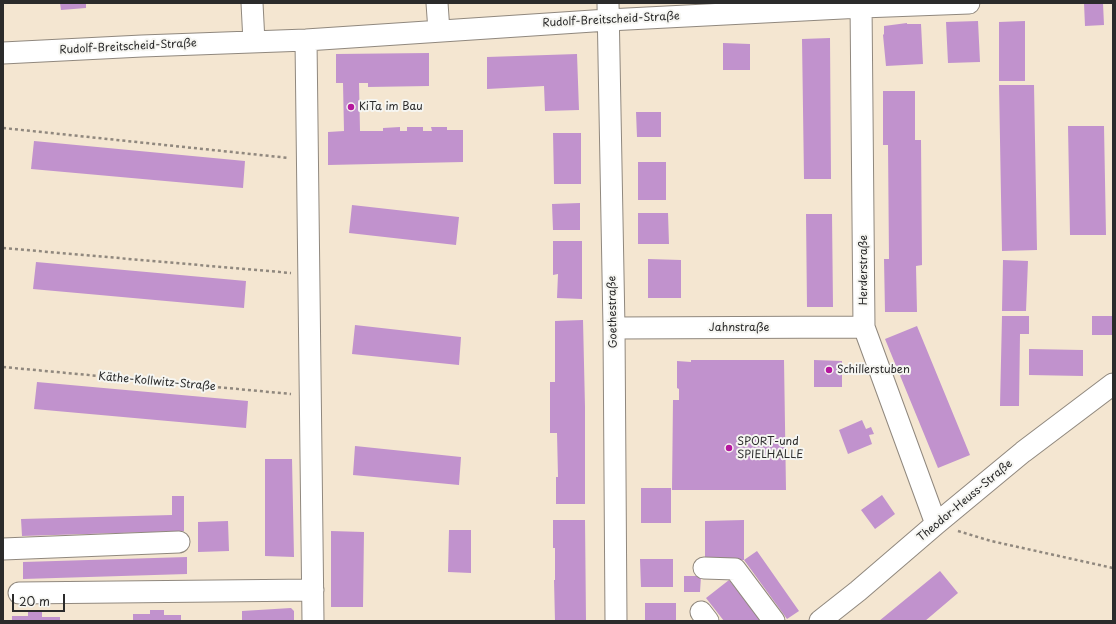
<!DOCTYPE html>
<meta charset="utf-8">
<style>
body{margin:0}
#map{position:relative;width:1116px;height:624px;overflow:hidden;background:#f4e6d1;font-family:"Playpen Sans",sans-serif}
canvas{display:block}
.frame{position:absolute;inset:0;border:4px solid #2b2b2b;pointer-events:none}
.scale{position:absolute;left:12px;top:594px;width:53px;height:18px;box-sizing:border-box;border:2px solid #2b2b2b;border-top:0;padding-left:5px;font-size:12px;line-height:14px;white-space:nowrap;color:#2b2b2b;-webkit-text-stroke:3px #f6f6f2;paint-order:stroke}
</style>
<div id="map">
<canvas width="1116" height="624"></canvas>
<div class="frame"></div>
<div class="scale">20 m</div>
</div>
<script>
const c = document.querySelector('canvas').getContext('2d');
c.lineJoin = 'round';
function fillPath(path, color) { c.fillStyle = color; c.fill(path, 'evenodd'); }
const shape = rows => new Path2D(rows.map(r => 'M' + r).join(''));
function stroke(path, color, width, dash) { c.strokeStyle = color; c.lineWidth = width; c.lineCap = dash ? 'butt' : 'round'; c.setLineDash(dash || []); c.stroke(path); }
function drawText(font, color, halo, rows, align = 'center') {
  c.font = font + ' "Playpen Sans",sans-serif'; c.lineWidth = 4; c.setLineDash([]); c.textBaseline = 'middle'; c.strokeStyle = halo; c.fillStyle = color; for (const [text, x, y, turn = 0] of rows) {
    c.save(); c.translate(x, y); c.rotate((+turn || 0) * Math.PI / 180); c.textAlign = isNaN(turn) ? turn : align; if (halo) c.strokeText(text, 0, 0); c.fillText(text, 0, 0); c.restore();
  }
}
fillPath(shape([
 [60,3,86,3,86,8,61,10],
 [1084,3,1103,3,1104,25,1085,26],
 [978,21,980,62,948,63,946,22],
 [1025,21,1025,81,999,81,999,22],
 [907,23,907,24,921,24,923,64,886,66,883,35,884,34,884,26],
 [830,38,831,179,804,179,802,39],
 [723,43,750,44,750,70,723,70],
 [429,53,429,86,368,87,368,83,359,83,360,131,383,131,383,128,400,127,400,131,407,131,407,127,423,127,423,131,432,131,431,127,447,127,447,130,463,130,463,162,328,165,328,132,344,131,343,83,336,83,336,54],
 [577,54,579,110,545,111,544,86,487,89,487,57],
 [999,85,1034,85,1037,250,1002,251],
 [883,91,915,91,915,140,921,140,922,265,916,266,917,312,885,312,884,259,889,259,888,145,883,145],
 [636,112,661,112,661,137,637,137],
 [1068,126,1104,126,1106,235,1070,235],
 [553,133,581,133,581,184,554,184],
 [34,141,245,161,243,188,31,169],
 [638,162,666,162,666,200,638,200],
 [580,203,580,230,553,230,552,204],
 [352,205,459,217,456,245,349,233],
 [638,213,668,213,669,244,638,244],
 [806,214,832,214,833,307,807,307],
 [553,241,582,241,582,299,557,298,558,274,553,275],
 [648,259,681,260,681,298,648,298],
 [1003,260,1028,261,1026,311,1002,311],
 [36,262,246,281,244,308,33,289],
 [1002,316,1029,316,1029,334,1020,334,1019,406,1000,406],
 [1092,316,1113,316,1113,335,1092,335],
 [583,320,585,407,585,504,556,504,556,477,558,477,557,433,550,433,550,382,555,382,555,321],
 [355,325,461,337,459,365,352,354],
 [917,326,970,455,938,468,885,339],
 [1029,349,1083,350,1083,376,1029,375],
 [691,360,784,360,786,490,672,490,673,400,679,400,679,389,677,388,677,361,691,362],
 [814,360,842,361,842,387,814,387],
 [37,382,248,401,246,428,34,409],
 [862,420,866,429,871,427,874,434,869,435,872,444,848,454,839,430],
 [355,446,461,457,459,485,353,475],
 [265,459,292,459,294,557,265,556],
 [641,488,671,488,671,523,641,523],
 [882,495,895,514,875,529,861,510],
 [172,496,184,496,184,531,22,536,21,519,172,515],
 [553,520,585,520,586,621,555,621,554,580,555,580,555,548,553,548],
 [744,520,744,560,757,551,799,611,787,619,744,560,705,561,705,521],
 [228,521,229,551,198,552,198,522],
 [449,530,471,530,471,573,448,572],
 [331,531,364,532,363,607,331,607],
 [187,557,187,574,23,579,23,562],
 [640,559,673,559,673,587,641,587],
 [940,571,958,593,925,621,879,621],
 [684,576,701,576,700,592,684,592],
 [729,580,761,621,724,621,706,598],
 [645,603,676,603,676,621,645,621],
 [291,608,294,611,294,621,242,621,242,611],
 [150,610,164,610,164,615,181,615,181,621,133,621,133,614,150,614],
 [28,612,42,612,42,617,60,617,60,621,12,621,12,616,28,616]
]), '#c192cd');
const minor = shape([
 [252,3,254,42],
 [437,3,439,31],
 [608,3,614,328,616,621],
 [861,3,864,327,936,524],
 [306,40,313,621],
 [3,53,142,46,306,40,608,20,862,7,969,3],
 [614,328,864,327],
 [3,549,179,542],
 [704,568,735,569,774,621],
 [19,593,313,590],
 [701,612,708,621],
 [820,621,858,591,936,524,1023,452,1113,384]
]);
stroke(minor, '#90887e', 23);
stroke(shape([
 [3,128,289,158],
 [3,248,291,273],
 [3,367,291,394],
 [958,531,991,541,1113,568]
]), '#90887e', 2.5, [3, 3]);
stroke(minor, '#fff', 21);
for (const [x, y, r, color] of [
 [351,107,4,"#b5179e"],
 [829,370,4,"#b5179e"],
 [729,448,4,"#b5179e"]
]) { const dot = new Path2D(); dot.arc(x, y, r, 0, 2 * Math.PI); c.fillStyle = color; c.fill(dot); stroke(dot, '#f6f6f2', 1.5); }
drawText('11px', '#2b2b2b', '#f6f6f2', [
 ["Rudolf-Breitscheid-Straße",611,20,-3],
 ["Rudolf-Breitscheid-Straße",128,47,-3],
 ["Herderstraße",864,270,-90],
 ["Goethestraße",613,312,-91],
 ["Jahnstraße",739,328],
 ["Käthe-Kollwitz-Straße",157,382,5],
 ["Theodor-Heuss-Straße",965,501,-40]
]);
drawText('11px', '#2b2b2b', '#f6f6f2', [
 ["KiTa im Bau",359,107],
 ["Schillerstuben",837,370],
 ["SPORT-und",737,442],
 ["SPIELHALLE",737,455]
], 'left');
</script>
